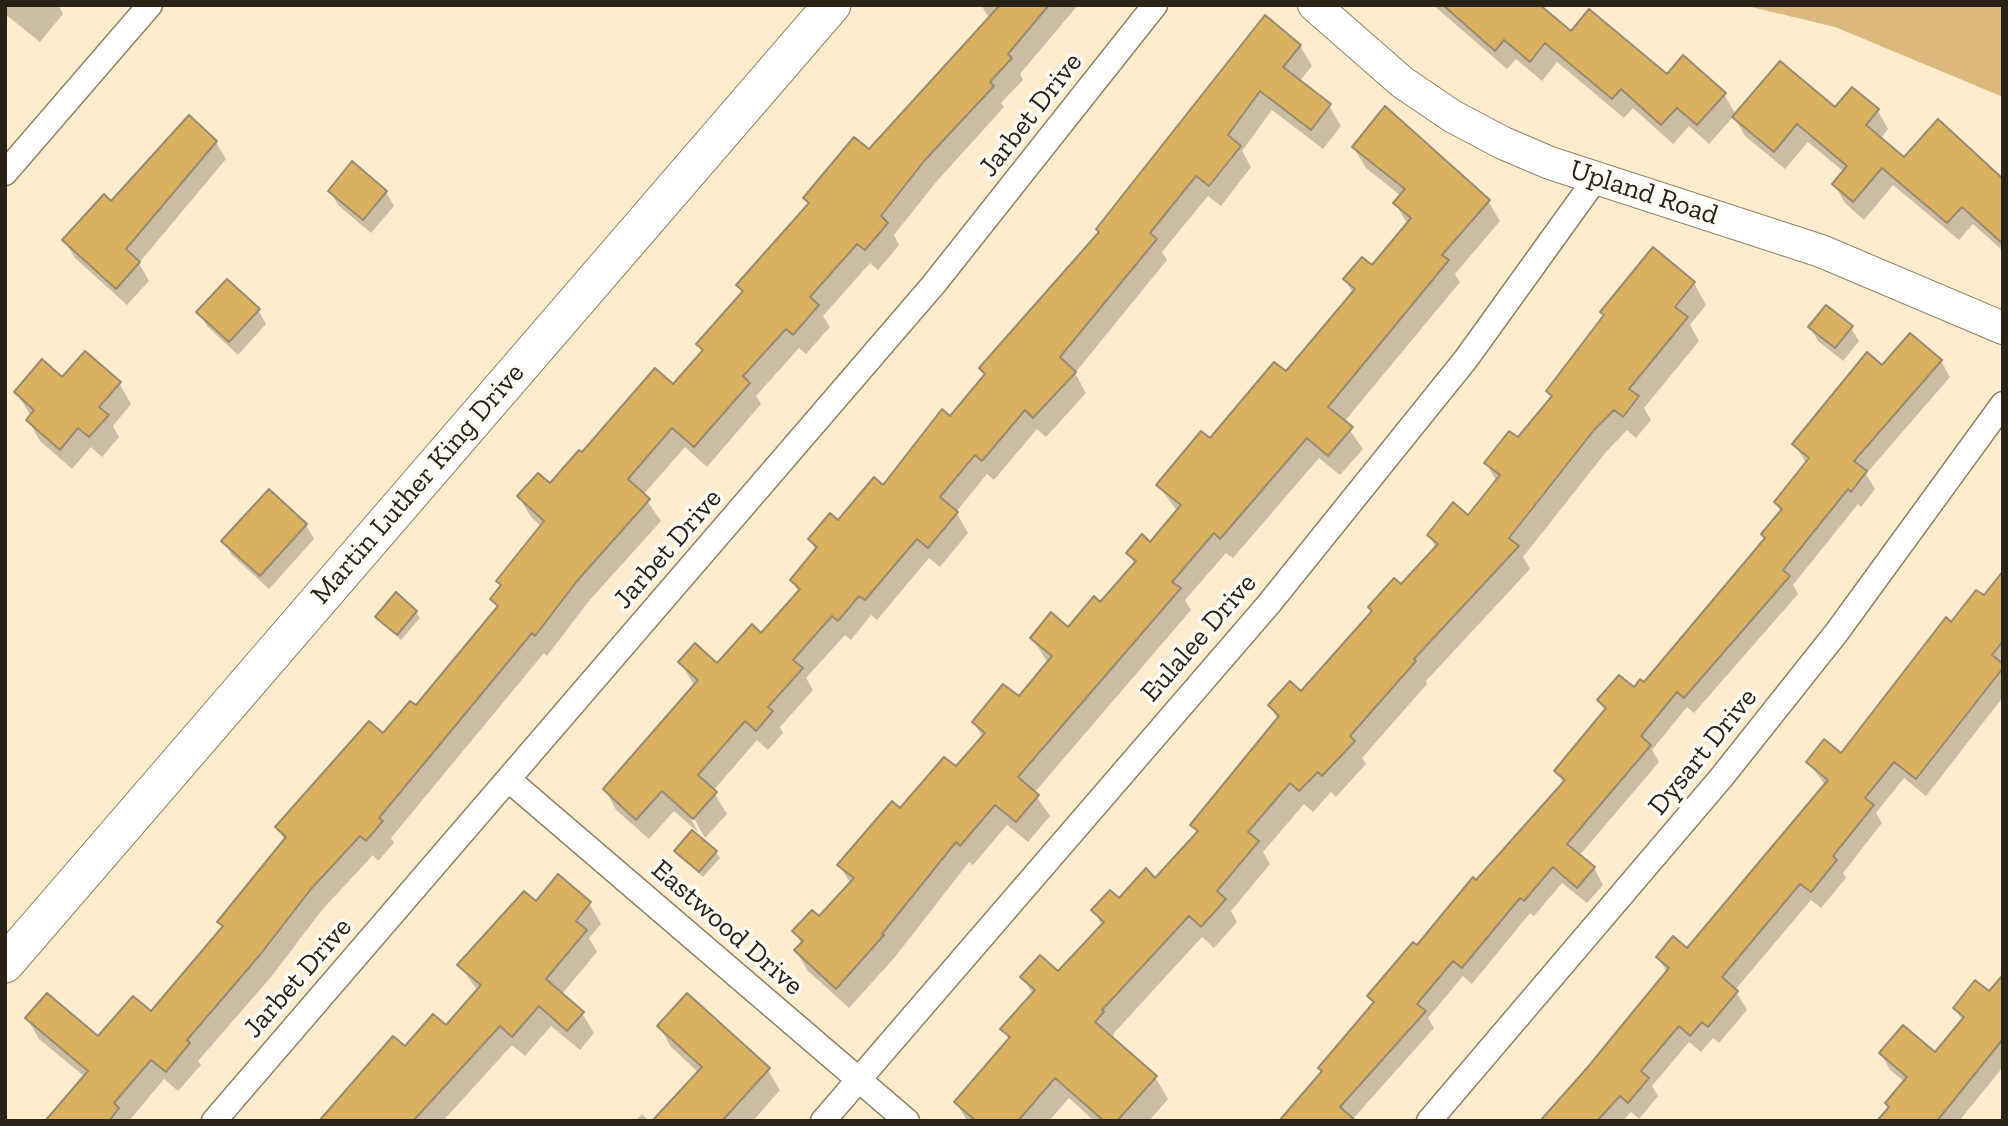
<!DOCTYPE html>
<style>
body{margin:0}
#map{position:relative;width:2008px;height:1126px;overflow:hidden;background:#feeccd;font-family:"Zilla Slab",serif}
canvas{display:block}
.frame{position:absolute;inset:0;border:7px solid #292217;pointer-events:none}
</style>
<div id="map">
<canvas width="2008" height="1126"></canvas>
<div class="frame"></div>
</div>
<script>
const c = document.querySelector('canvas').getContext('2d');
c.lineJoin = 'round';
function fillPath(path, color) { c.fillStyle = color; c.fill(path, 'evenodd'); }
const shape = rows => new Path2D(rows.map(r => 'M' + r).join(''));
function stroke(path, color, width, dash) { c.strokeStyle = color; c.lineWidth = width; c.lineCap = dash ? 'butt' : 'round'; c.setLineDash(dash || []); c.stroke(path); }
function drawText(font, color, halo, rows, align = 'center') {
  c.font = font + ' "Zilla Slab",serif'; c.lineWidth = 7; c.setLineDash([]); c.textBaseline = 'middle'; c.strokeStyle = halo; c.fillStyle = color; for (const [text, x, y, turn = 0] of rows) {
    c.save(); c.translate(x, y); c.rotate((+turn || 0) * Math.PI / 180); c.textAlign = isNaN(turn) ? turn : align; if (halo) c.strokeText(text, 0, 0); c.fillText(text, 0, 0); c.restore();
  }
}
fillPath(shape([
 [1743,5,2003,5,2003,97,1835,27]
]), '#dbb97e');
fillPath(shape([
 [5,5,58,5,63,14,40,42,5,14],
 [981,5,1078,5,1020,74,1023,80,1001,103,1004,107,937,181,894,235,899,245,878,270,870,263,823,316,830,327,806,354,799,348,756,396,761,404,707,467,685,447,643,495,661,521,588,602,547,656,544,653,391,838,394,843,378,861,373,855,322,910,271,977,198,1061,201,1065,178,1091,164,1079,129,1121,47,1121,85,1077,39,1039,27,1018,98,1039,151,1013,223,929,219,922,285,841,277,827,416,708,498,609,492,599,502,587,498,581,542,527,531,517,519,497,550,486,582,455,673,386,703,353,698,344,744,294,738,285,809,206,805,198,869,152,990,19],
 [1433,5,1539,5,1571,33,1667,76,1724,94,1736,115,1836,110,1852,90,1878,111,1888,129,1880,140,1904,160,2003,181,2003,251,1973,224,1959,240,1893,185,1864,220,1845,203,1834,184,1844,172,1808,142,1785,169,1745,136,1734,116,1709,144,1689,126,1673,144,1633,108,1624,118,1557,62,1542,81,1516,59,1507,69],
 [1300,46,1312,66,1299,82,1329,106,1341,126,1323,149,1272,110,1242,151,1251,167,1221,206,1208,196,1162,252,1167,260,1075,373,1086,393,1046,437,1037,429,994,480,987,474,956,512,968,533,940,567,929,558,877,620,871,615,851,640,845,635,806,678,813,690,780,727,783,733,768,750,757,740,713,791,727,814,705,838,690,811,687,812,698,832,674,811,649,839,616,810,605,789,695,686,680,662,718,665,761,635,799,593,792,580,816,551,810,540,883,487,986,377,981,368],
 [216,142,226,159,139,263,149,281,127,305,75,258,64,240,112,203],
 [1354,148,1488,201,1500,221,1455,274,1460,282,1344,422,1363,449,1340,475,1319,458,1233,558,1226,553,1185,600,1191,610,1034,793,1050,816,1028,842,1007,825,973,865,969,862,895,957,849,1008,808,971,796,951,802,944,794,931,819,918,851,884,839,865,901,811,956,769,983,738,974,723,1019,699,1048,663,1032,638,1069,630,1101,604,1135,565,1128,553,1151,544,1178,512,1158,485,1286,374,1353,293,1345,279,1372,268,1408,225,1395,203,1401,196,1366,168],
 [352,164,386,192,394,206,371,233,338,205,330,191],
 [1694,283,1706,305,1690,325,1699,341,1644,408,1651,420,1636,438,1627,430,1606,452,1523,557,1530,569,1426,681,1427,684,1362,758,1366,764,1336,797,1331,792,1313,812,1304,804,1263,852,1270,864,1231,911,1237,922,1214,948,1202,937,1114,1033,1112,1039,1155,1077,1168,1099,1149,1121,1094,1121,1069,1098,1049,1121,967,1121,956,1102,1009,1040,1003,1029,1033,995,1023,977,1059,974,1102,926,1094,910,1156,880,1198,834,1193,825,1278,720,1270,705,1301,693,1401,587,1436,548,1429,535,1468,517,1497,482,1486,463,1519,440,1552,398,1548,391,1605,317,1602,312],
 [258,310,266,324,238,355,207,326,199,312],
 [1810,327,1851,328,1859,341,1843,361,1818,341],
 [1941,361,1950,377,1866,474,1875,489,1861,507,1858,504,1793,585,1798,594,1694,713,1687,707,1652,750,1659,762,1579,856,1594,868,1603,885,1587,903,1562,883,1534,916,1530,913,1472,984,1463,976,1428,1018,1434,1028,1351,1121,1279,1121,1323,1073,1374,1005,1369,996,1564,784,1556,771,1605,711,1599,701,1644,684,1766,540,1763,535,1781,512,1776,503,1807,464,1794,444,1883,367],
 [63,379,119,383,131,404,113,426,119,437,102,457,91,447,72,469,40,441,28,420,31,416,16,392],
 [306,525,314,539,269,589,232,555,224,542],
 [2003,574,2003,697,1926,796,1904,778,1876,813,1882,823,1843,873,1846,878,1821,908,1811,900,1735,990,1747,1010,1719,1043,1713,1038,1701,1052,1689,1042,1652,1086,1658,1096,1639,1119,1631,1112,1623,1121,1542,1121,1667,973,1658,957,1687,950,1826,786,1808,762,1841,755,1952,624,1984,598],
 [416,612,420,618,401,640,377,617],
 [676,851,716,852,720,858,703,877],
 [536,903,589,903,601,924,589,938,597,952,561,995,582,1013,594,1033,580,1050,551,1026,525,1056,512,1045,443,1121,322,1121,406,1049,446,1028,478,991,459,965],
 [2003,978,2003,1067,1959,1121,1880,1121,1905,1082,1890,1070,1881,1053,1936,1055,1963,1022,1955,1008,1989,994],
 [659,1026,768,1070,780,1090,753,1121,655,1121,699,1073,671,1047],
 [642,1114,649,1121,635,1121]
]), '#0003');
const building = shape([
 [1000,5,1049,5,1008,54,1012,58,990,82,994,86,925,160,881,216,888,223,865,250,857,244,810,297,819,305,793,335,786,329,743,376,750,383,694,447,672,428,628,479,650,499,577,581,535,636,532,633,379,818,383,821,366,841,360,836,311,889,259,956,187,1040,190,1043,166,1072,151,1060,114,1103,119,1108,109,1121,45,1121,88,1071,25,1018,47,993,98,1036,133,996,151,1011,223,926,217,922,286,837,275,827,369,721,383,733,410,701,416,705,498,606,490,599,501,585,496,581,544,521,517,496,538,473,550,483,579,450,582,452,655,368,673,384,703,350,696,344,743,291,736,285,809,203,803,198,854,137,869,149,1000,5],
 [1443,5,1540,5,1571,31,1589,9,1667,74,1683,55,1726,93,1697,125,1677,108,1661,125,1621,89,1612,99,1545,43,1530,62,1504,40,1495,51,1443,5],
 [1265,15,1301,45,1283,67,1331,104,1311,130,1260,91,1228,135,1241,146,1209,186,1196,176,1150,233,1157,239,1060,357,1076,372,1033,418,1025,410,982,461,975,455,940,497,958,512,928,548,917,539,865,600,859,596,838,621,832,616,793,660,803,668,768,707,773,711,756,731,745,721,698,775,717,792,693,819,662,791,636,820,603,789,698,680,678,662,695,643,717,663,752,624,761,633,800,589,790,580,817,547,808,539,830,513,838,520,874,477,883,485,942,409,950,416,985,374,979,368,1099,232,1096,229,1265,15],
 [1780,61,1835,107,1852,87,1879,109,1866,125,1904,157,1938,119,2003,179,2003,244,1962,207,1947,223,1882,168,1853,202,1832,184,1847,166,1797,124,1774,152,1732,117,1780,61],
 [1385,106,1490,200,1442,255,1449,260,1328,407,1353,427,1328,456,1307,438,1220,539,1214,533,1172,582,1181,588,1018,777,1039,795,1016,822,995,805,960,846,956,842,882,934,884,935,836,989,794,950,803,941,792,931,812,910,819,916,854,878,837,865,892,801,900,808,944,757,956,766,985,733,972,722,1003,684,1019,696,1052,656,1030,638,1051,612,1068,627,1094,596,1100,602,1136,561,1126,553,1142,534,1150,542,1181,505,1156,485,1201,431,1210,438,1274,362,1286,371,1355,289,1343,279,1362,257,1372,265,1411,218,1393,203,1405,189,1352,147,1385,106],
 [189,115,217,141,126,249,140,262,116,289,62,240,104,194,111,201,189,115],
 [352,161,387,191,363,220,328,191,352,161],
 [1653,247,1695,282,1675,307,1688,317,1629,389,1639,396,1623,417,1614,410,1594,430,1509,538,1519,546,1414,659,1416,661,1350,736,1355,741,1322,776,1318,772,1299,791,1290,783,1248,832,1259,841,1217,891,1226,899,1201,927,1189,916,1102,1010,1104,1012,1095,1022,1157,1076,1117,1121,1104,1121,1055,1078,1018,1121,976,1121,954,1102,1010,1037,1000,1029,1035,990,1020,977,1040,955,1058,971,1104,922,1091,910,1110,890,1119,898,1146,868,1155,878,1198,831,1190,825,1279,716,1268,705,1290,681,1301,691,1372,611,1368,607,1394,578,1401,584,1438,544,1427,535,1453,502,1468,515,1500,475,1484,463,1509,431,1518,437,1552,396,1546,391,1604,315,1600,312,1653,247],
 [227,279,260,309,229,342,196,312,227,279],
 [1826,305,1853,326,1835,348,1808,327,1826,305],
 [1910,333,1942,360,1854,461,1867,471,1851,492,1848,489,1783,570,1790,576,1684,698,1677,692,1641,736,1651,745,1567,844,1595,867,1577,888,1553,867,1524,901,1520,898,1462,968,1453,961,1417,1004,1426,1011,1340,1107,1356,1121,1279,1121,1322,1071,1318,1068,1374,1002,1367,996,1413,942,1417,945,1473,877,1476,880,1565,780,1554,771,1606,708,1597,700,1619,675,1634,687,1640,679,1644,682,1765,538,1761,534,1782,509,1774,502,1809,458,1792,444,1867,352,1882,365,1910,333],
 [85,351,121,382,99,407,109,415,89,437,78,428,60,450,26,420,34,410,14,392,42,359,62,377,85,351],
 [269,489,307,524,260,576,221,541,269,489],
 [2003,571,2003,641,1992,655,2003,664,2003,668,1916,779,1894,762,1865,798,1874,805,1833,856,1837,860,1811,892,1800,884,1722,977,1738,991,1708,1027,1702,1022,1690,1036,1679,1026,1641,1071,1649,1078,1628,1103,1620,1096,1597,1121,1540,1121,1587,1068,1669,968,1656,957,1673,936,1687,948,1828,780,1806,762,1824,739,1841,753,1946,617,1951,622,1976,590,1984,595,2003,571],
 [396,592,417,611,397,635,375,617,396,592],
 [692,830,717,851,699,872,674,851,692,830],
 [558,874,591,902,576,921,587,930,546,979,584,1012,567,1031,539,1006,512,1037,500,1026,413,1121,319,1121,393,1036,405,1046,433,1014,446,1025,481,985,457,965,524,891,536,901,558,874],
 [2003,975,2003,1039,1937,1121,1877,1121,1889,1107,1885,1103,1907,1077,1879,1053,1903,1025,1935,1052,1964,1017,1953,1008,1975,980,1989,991,2003,975],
 [687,993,770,1068,722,1121,652,1121,702,1067,657,1026,687,993]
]);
fillPath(building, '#dab061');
stroke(building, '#9a8a6e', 2);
const minor = shape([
 [5,173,150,5],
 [509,780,907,1121],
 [214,1121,934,284,1155,5],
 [823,1121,1268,605,1466,359,1597,177],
 [1429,1121,1721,778,1837,632,2003,404]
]);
const tertiary = shape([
 [1314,5,1402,82,1452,116,1503,143,1550,163,1821,251,2003,328]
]);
const secondary = shape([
 [5,964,832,5]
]);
stroke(minor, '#918165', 27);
stroke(tertiary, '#918165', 34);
stroke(secondary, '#918165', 39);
stroke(minor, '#fff', 24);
stroke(tertiary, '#fff', 32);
stroke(secondary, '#fff', 37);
drawText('28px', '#292217', '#fffbf5', [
 ["Jarbet Drive",1031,115,-52],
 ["Upland Road",1644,193,18],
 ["Martin Luther King Drive",418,484,-49],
 ["Jarbet Drive",668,549,-49],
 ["Eulalee Drive",1199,638,-49],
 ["Dysart Drive",1703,752,-51],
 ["Eastwood Drive",727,928,41],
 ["Jarbet Drive",298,978,-49]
]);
</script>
